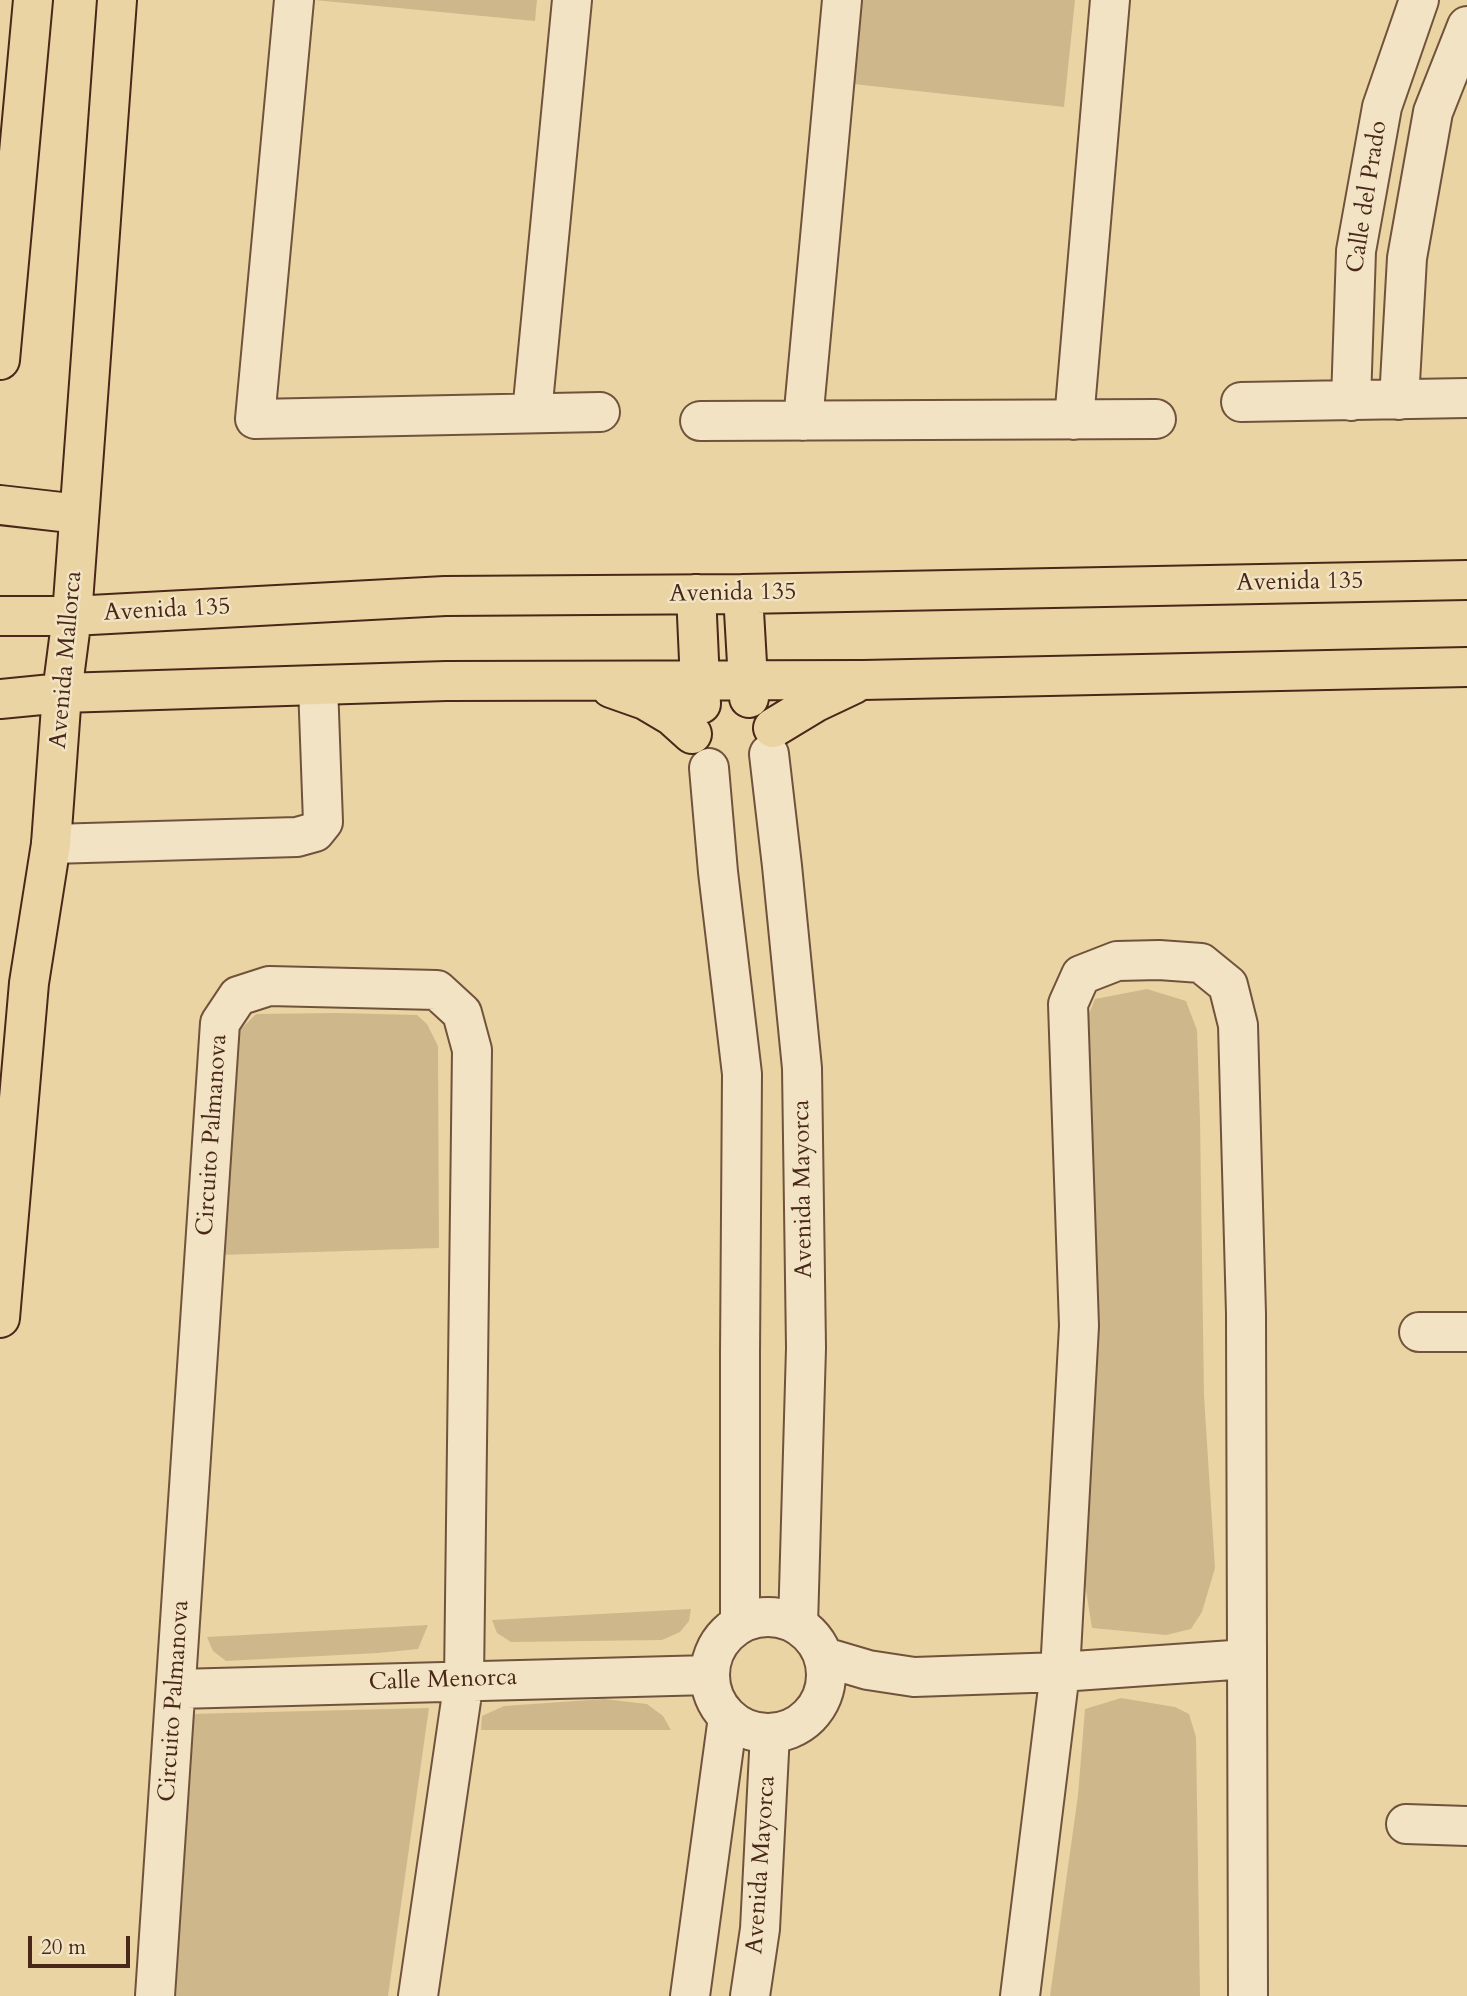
<!DOCTYPE html>
<style>
body{margin:0}
#map{position:relative;width:1467px;height:1996px;overflow:hidden;background:#ead4a3;font-family:Cardo,serif}
canvas{display:block}
.scale{position:absolute;left:28px;top:1936px;width:102px;height:32px;box-sizing:border-box;border:4px solid #492719;border-top:0;padding-left:9px;font-size:21px;line-height:24px;white-space:nowrap;color:#492719;-webkit-text-stroke:5px #f1e3c3;paint-order:stroke}
</style>
<div id="map">
<canvas width="1467" height="1996"></canvas>
<div class="scale">20 m</div>
</div>
<script>
const c = document.querySelector('canvas').getContext('2d');
c.lineJoin = 'round';
function fillPath(path, color) { c.fillStyle = color; c.fill(path, 'evenodd'); }
const shape = rows => new Path2D(rows.map(r => 'M' + r).join(''));
function stroke(path, color, width, dash) { c.strokeStyle = color; c.lineWidth = width; c.lineCap = dash ? 'butt' : 'round'; c.setLineDash(dash || []); c.stroke(path); }
function drawText(font, color, halo, rows, align = 'center') {
  c.font = font + ' Cardo,serif'; c.lineWidth = 5; c.setLineDash([]); c.textBaseline = 'middle'; c.strokeStyle = halo; c.fillStyle = color; for (const [text, x, y, turn = 0] of rows) {
    c.save(); c.translate(x, y); c.rotate((+turn || 0) * Math.PI / 180); c.textAlign = isNaN(turn) ? turn : align; if (halo) c.strokeText(text, 0, 0); c.fillText(text, 0, 0); c.restore();
  }
}
fillPath(shape([
 [314,0,537,0,535,21],
 [862,0,1075,0,1064,107,853,84],
 [1147,989,1186,1001,1197,1030,1200,1120,1204,1396,1215,1568,1202,1612,1191,1629,1166,1635,1092,1628,1085,1584,1094,1429,1095,1283,1082,1031,1095,999],
 [337,1013,417,1015,427,1024,438,1046,439,1248,220,1255,234,1036,256,1014],
 [691,1609,689,1621,680,1632,662,1640,511,1642,497,1633,492,1620],
 [428,1625,418,1649,378,1653,226,1661,213,1651,207,1637],
 [1121,1698,1175,1707,1189,1714,1196,1737,1200,1996,1050,1996,1078,1795,1085,1709],
 [604,1699,647,1704,663,1716,671,1730,481,1730,482,1716,504,1706],
 [429,1708,388,1996,176,1996,188,1775,190,1714]
]), '#cfb78c');
const minor = shape([
 [294,0,255,419,600,412],
 [1399,400,1407,258,1433,112,1467,26],
 [1351,401,1356,251,1382,107,1419,0],
 [1241,402,1467,398],
 [532,413,572,0],
 [1074,420,1110,0],
 [700,421,1156,419],
 [803,421,842,0],
 [769,754,782,866,802,1068,806,1348,798,1625],
 [709,768,718,872,742,1074,740,1353,740,1624],
 [51,844,297,837,315,832,323,822,318,685],
 [1419,1332,1467,1332],
 '710 1675a58 58 0 1 1 116 0a58 58 0 1 1-116 0Z',
 [824,1657,868,1670,914,1677,1060,1672,1247,1659],
 [177,1689,710,1675],
 [1406,1824,1467,1826],
 [155,1996,220,1023,238,996,269,986,437,990,462,1013,472,1050,464,1680,418,1996],
 [690,1996,728,1717],
 [750,1996,760,1929,770,1733],
 [1020,1996,1060,1672,1079,1326,1068,1004,1081,975,1117,961,1159,960,1201,963,1228,985,1238,1025,1246,1314,1248,1996]
]);
const major = shape([
 [0,360,33,0],
 [0,505,79,514],
 [696,594,701,704],
 [743,594,749,698],
 [0,616,72,616,445,596,743,594,1467,580],
 [611,688,645,700,672,716,692,734],
 [0,699,62,693,446,681,863,680,1467,667],
 [773,728,816,702,854,684],
 [0,1318,29,983,51,844,62,693,72,616,117,0]
]);
stroke(minor, '#71523c', 42);
stroke(major, '#492719', 42);
stroke(minor, '#f1e3c3', 38);
stroke(major, '#ead4a3', 38);
drawText('24px', '#492719', '#f1e3c3', [
 ["Calle del Prado",1368,197,-81],
 ["Avenida 135",1300,583,-1],
 ["Avenida 135",733,594,-1],
 ["Avenida 135",167,611,-3],
 ["Avenida Mallorca",67,660,-85],
 ["Circuito Palmanova",213,1135,-86],
 ["Avenida Mayorca",804,1189,-91],
 ["Calle Menorca",443,1681,-2],
 ["Circuito Palmanova",175,1701,-86],
 ["Avenida Mayorca",762,1865,-86]
]);
</script>
